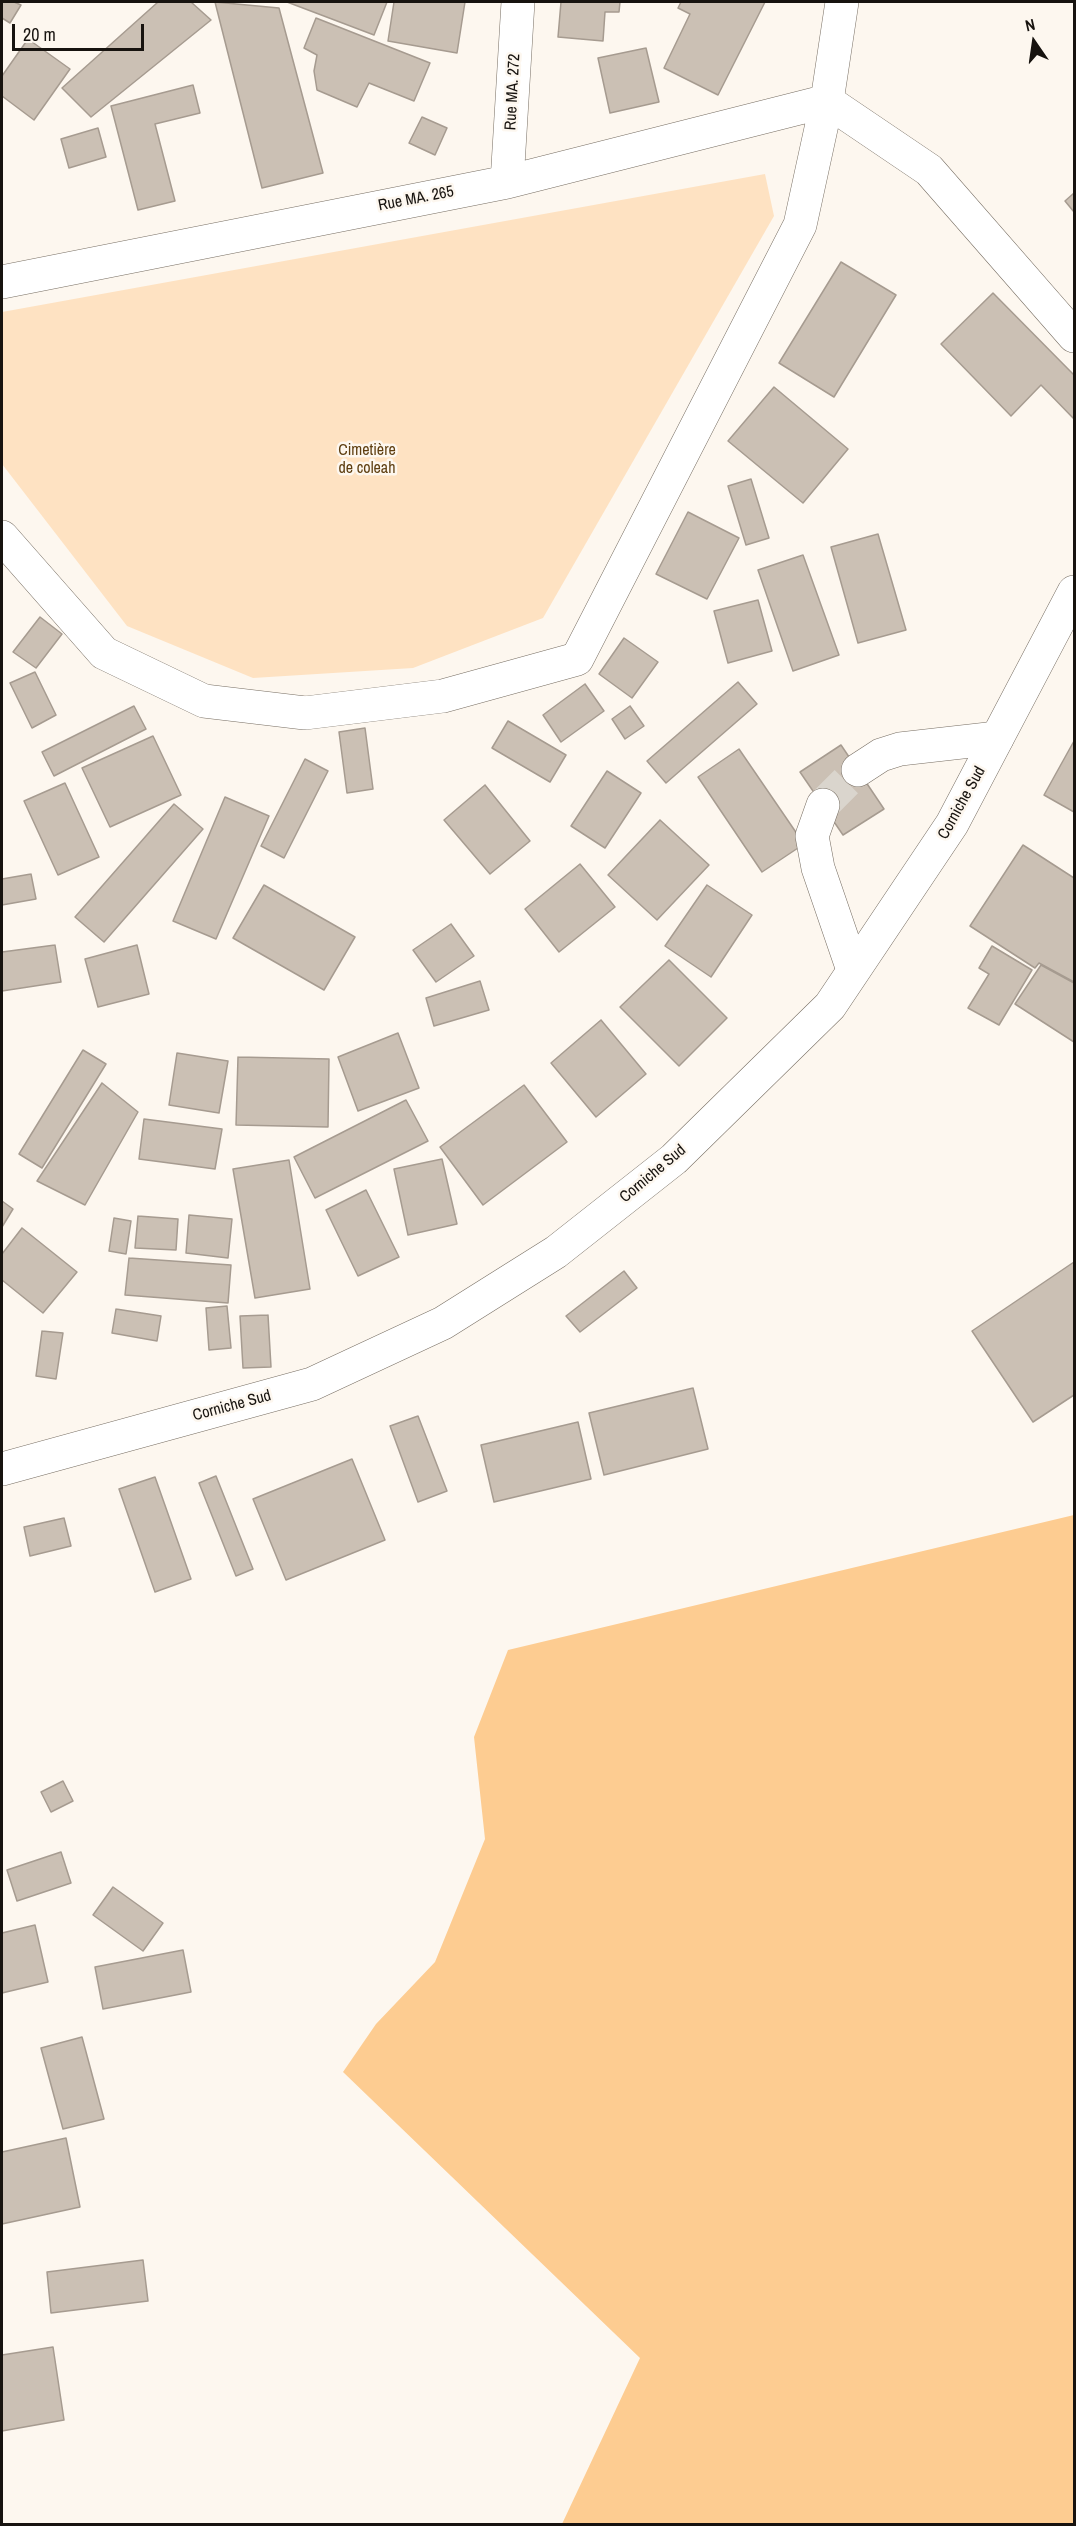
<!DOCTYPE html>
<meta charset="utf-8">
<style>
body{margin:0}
#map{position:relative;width:1076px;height:2526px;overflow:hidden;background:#fdf7ef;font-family:"Archivo Narrow",sans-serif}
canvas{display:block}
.frame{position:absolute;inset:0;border:3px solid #17130f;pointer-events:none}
.north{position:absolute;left:1004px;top:12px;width:60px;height:60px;-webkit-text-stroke:4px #fdf7ef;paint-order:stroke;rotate:347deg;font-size:16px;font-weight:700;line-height:24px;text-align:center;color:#17130f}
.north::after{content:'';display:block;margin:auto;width:21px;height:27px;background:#17130f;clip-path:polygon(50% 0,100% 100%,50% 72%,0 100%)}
.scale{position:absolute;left:12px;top:24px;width:132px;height:27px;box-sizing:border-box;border:3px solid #17130f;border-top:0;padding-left:8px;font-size:18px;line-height:21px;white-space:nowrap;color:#17130f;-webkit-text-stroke:4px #fdf7ef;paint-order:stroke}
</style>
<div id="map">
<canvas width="1076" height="2526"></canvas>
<div class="frame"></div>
<div class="north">N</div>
<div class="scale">20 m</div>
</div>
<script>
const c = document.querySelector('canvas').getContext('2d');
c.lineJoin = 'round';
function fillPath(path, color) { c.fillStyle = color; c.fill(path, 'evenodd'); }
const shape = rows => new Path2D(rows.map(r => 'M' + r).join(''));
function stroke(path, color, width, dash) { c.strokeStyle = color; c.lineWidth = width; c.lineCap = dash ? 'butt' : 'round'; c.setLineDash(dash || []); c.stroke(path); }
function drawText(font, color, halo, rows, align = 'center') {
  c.font = font + ' "Archivo Narrow",sans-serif'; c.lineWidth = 5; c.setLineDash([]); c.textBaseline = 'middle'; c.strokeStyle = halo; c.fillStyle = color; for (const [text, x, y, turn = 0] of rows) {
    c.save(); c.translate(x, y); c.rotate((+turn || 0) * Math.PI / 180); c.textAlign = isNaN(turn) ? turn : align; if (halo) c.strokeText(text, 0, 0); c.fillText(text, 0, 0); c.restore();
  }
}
fillPath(shape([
 [765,174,774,216,543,618,413,668,253,678,127,626,2,464,2,312]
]), '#fee2c2');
fillPath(shape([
 [1074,1515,1074,2524,562,2524,640,2358,343,2072,376,2024,435,1962,485,1839,474,1737,508,1650]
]), '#fdcc91');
const building = shape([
 [2,2,14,2,21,5,10,23,2,18,2,2],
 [158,2,191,2,211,20,91,117,62,88,158,2],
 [215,2,279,8,323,173,262,188,215,2],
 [287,2,387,2,374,35,287,2],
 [394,2,465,2,457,53,388,41,394,2],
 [561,2,620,2,619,12,605,12,603,41,558,37,561,2],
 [681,2,765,2,718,95,664,68,690,14,678,8,681,2],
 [316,18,430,63,414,101,369,83,357,107,317,90,314,71,317,55,304,48,316,18],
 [28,39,70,69,34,120,2,96,2,76,28,39],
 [646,48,659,102,610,113,598,58,646,48],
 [193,85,200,113,155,124,175,201,138,210,111,106,193,85],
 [422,117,447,128,435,155,409,143,422,117],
 [98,128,106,157,69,168,61,139,98,128],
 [1074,193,1074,212,1065,201,1074,193],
 [841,262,896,295,834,397,779,363,841,262],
 [993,293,1074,375,1074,419,1041,385,1011,416,941,344,993,293],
 [774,387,848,449,803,503,728,441,774,387],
 [751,479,769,538,746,545,728,486,751,479],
 [688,512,739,538,707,599,656,574,688,512],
 [878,534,906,630,858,643,831,547,878,534],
 [803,555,839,655,793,671,758,570,803,555],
 [758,600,772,651,728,663,714,611,758,600],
 [40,617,62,634,36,668,13,652,40,617],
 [624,638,658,662,632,698,599,674,624,638],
 [35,672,56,715,32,728,10,683,35,672],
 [738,682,757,704,666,783,647,761,738,682],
 [585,684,604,711,561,742,543,715,585,684],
 [134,706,146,729,54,776,42,752,134,706],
 [630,706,644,726,625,739,612,719,630,706],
 [508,721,566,755,550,782,492,748,508,721],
 [365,728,373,789,347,793,339,732,365,728],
 [153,736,181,795,110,827,82,768,153,736],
 [1074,741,1074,812,1044,795,1074,741],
 [841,745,884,809,843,835,800,772,841,745],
 [739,749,804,844,762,872,698,777,739,749],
 [305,759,328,771,284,858,261,846,305,759],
 [607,771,641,793,605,848,571,826,607,771],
 [65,783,99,857,58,875,24,801,65,783],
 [485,785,530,841,490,874,444,820,485,785],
 [225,797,269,816,216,939,173,921,225,797],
 [174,804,203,829,104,942,75,917,174,804],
 [660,820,709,865,657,920,608,875,660,820],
 [1023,845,1074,878,1074,982,1039,963,1035,968,970,926,1023,845],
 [580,864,615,907,559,952,525,909,580,864],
 [31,874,36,899,2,905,2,879,31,874],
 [264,885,355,937,324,990,233,938,264,885],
 [707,885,752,915,711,977,665,946,707,885],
 [451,924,474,956,436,982,413,950,451,924],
 [55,945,61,982,2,991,2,952,55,945],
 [137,945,149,994,98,1007,85,959,137,945],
 [992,946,1032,970,999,1025,968,1008,989,974,979,968,992,946],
 [669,960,727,1018,679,1066,620,1007,669,960],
 [1041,965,1074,983,1074,1042,1015,1004,1041,965],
 [480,981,489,1010,434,1026,426,998,480,981],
 [601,1020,646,1074,596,1117,551,1063,601,1020],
 [398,1033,419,1088,358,1111,338,1057,398,1033],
 [83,1050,106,1064,42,1168,19,1154,83,1050],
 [177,1053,228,1061,219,1113,169,1105,177,1053],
 [238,1057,329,1059,328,1127,236,1125,238,1057],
 [102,1083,138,1112,85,1205,37,1181,102,1083],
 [524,1085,567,1142,483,1205,440,1147,524,1085],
 [406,1100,428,1141,315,1198,294,1157,406,1100],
 [144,1119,222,1129,215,1169,139,1159,144,1119],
 [442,1159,457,1224,408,1235,394,1169,442,1159],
 [289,1160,310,1289,255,1298,233,1169,289,1160],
 [366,1190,399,1257,358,1276,326,1210,366,1190],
 [2,1201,13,1209,2,1227,2,1201],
 [189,1215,232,1219,228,1258,186,1253,189,1215],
 [138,1216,178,1219,176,1250,135,1248,138,1216],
 [114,1218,131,1221,126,1254,109,1251,114,1218],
 [22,1228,77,1272,43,1313,2,1280,2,1254,22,1228],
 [129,1258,231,1265,228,1303,125,1295,129,1258],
 [1074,1262,1074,1395,1033,1422,972,1331,1074,1262],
 [624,1271,637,1288,580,1332,566,1316,624,1271],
 [227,1306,231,1348,209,1350,206,1308,227,1306],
 [116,1309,161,1316,157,1341,112,1333,116,1309],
 [268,1315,271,1367,243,1368,240,1316,268,1315],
 [42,1331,63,1333,56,1379,36,1376,42,1331],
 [693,1388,708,1449,604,1475,589,1413,693,1388],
 [418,1416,447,1491,418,1502,390,1426,418,1416],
 [578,1422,591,1479,494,1502,481,1445,578,1422],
 [352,1459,385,1540,286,1580,253,1499,352,1459],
 [216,1476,253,1569,236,1576,199,1483,216,1476],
 [155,1477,191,1579,155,1592,119,1489,155,1477],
 [64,1518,71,1546,30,1556,24,1527,64,1518],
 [63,1781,73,1801,51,1812,41,1792,63,1781],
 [61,1852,71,1883,17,1901,7,1870,61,1852],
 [113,1887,163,1923,143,1951,93,1915,113,1887],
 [35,1925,48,1982,2,1993,2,1933,35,1925],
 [183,1950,191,1992,103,2009,95,1967,183,1950],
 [82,2037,104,2119,63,2129,41,2048,82,2037],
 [66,2138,80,2207,2,2224,2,2152,66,2138],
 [143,2260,148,2301,51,2313,47,2272,143,2260],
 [53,2347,64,2420,2,2431,2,2355,53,2347]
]);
fillPath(building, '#cbc0b4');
stroke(building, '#a69b90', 1.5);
stroke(shape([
 [823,805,858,770]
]), '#dad5cd', 33, [33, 16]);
const minor = shape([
 [827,101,929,170,1074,336],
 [507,182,518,2],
 [2,282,507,182,827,101],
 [2,537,104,653,204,701,305,713,443,696,577,659,800,225,827,101,842,2],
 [858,770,881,755,900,749,997,738],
 [823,805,812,836,818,868,853,970]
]);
const major = shape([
 [2,1469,312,1384,443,1323,556,1252,674,1159,830,1006,952,824,1074,592]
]);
stroke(minor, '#776e63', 34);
stroke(major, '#776e63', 34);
stroke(minor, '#fff', 33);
stroke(major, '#fff', 33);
drawText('16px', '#17130f', '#fdf7ef', [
 ["Rue MA. 272",513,92,-87],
 ["Rue MA. 265",416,199,-11],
 ["Corniche Sud",962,803,-61],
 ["Corniche Sud",653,1174,-40],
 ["Corniche Sud",232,1406,-15]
]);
drawText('16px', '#5e3e10', '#fdf7ef', [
 ["Cimetière",367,451],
 ["de coleah",367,469]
]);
</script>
